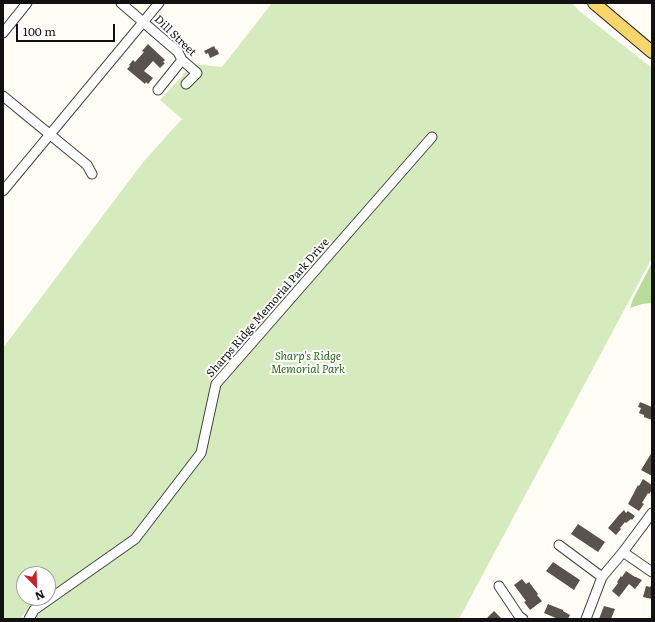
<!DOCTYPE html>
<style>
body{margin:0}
#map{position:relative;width:655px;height:622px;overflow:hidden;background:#fffdf5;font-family:Literata,serif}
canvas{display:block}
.frame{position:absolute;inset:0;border:4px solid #111;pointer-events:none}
.north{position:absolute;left:16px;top:566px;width:40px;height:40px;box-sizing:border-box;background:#fff;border:1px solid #a0a0a0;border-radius:50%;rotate:157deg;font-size:11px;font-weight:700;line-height:16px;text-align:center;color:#111}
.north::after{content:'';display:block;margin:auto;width:14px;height:18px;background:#c4262e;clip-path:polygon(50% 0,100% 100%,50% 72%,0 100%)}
.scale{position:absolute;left:16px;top:24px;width:99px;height:18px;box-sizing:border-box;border:2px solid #111;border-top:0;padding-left:5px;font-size:12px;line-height:14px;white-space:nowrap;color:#111;-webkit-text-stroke:3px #fff;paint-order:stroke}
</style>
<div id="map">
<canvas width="655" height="622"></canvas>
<div class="frame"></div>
<div class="north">N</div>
<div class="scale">100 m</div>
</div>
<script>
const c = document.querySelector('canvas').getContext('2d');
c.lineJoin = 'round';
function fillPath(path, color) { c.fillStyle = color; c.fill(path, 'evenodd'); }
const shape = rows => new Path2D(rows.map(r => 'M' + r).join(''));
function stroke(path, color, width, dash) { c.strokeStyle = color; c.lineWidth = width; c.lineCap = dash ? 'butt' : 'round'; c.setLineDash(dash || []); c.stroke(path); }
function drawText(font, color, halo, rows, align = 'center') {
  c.font = font + ' Literata,serif'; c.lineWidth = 4; c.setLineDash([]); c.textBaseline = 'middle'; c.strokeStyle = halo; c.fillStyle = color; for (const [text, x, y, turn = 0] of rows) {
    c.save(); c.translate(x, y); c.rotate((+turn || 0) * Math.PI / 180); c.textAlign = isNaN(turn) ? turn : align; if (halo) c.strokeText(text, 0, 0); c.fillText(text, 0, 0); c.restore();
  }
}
fillPath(shape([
 [272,3,572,3,578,10,652,68,652,258,459,619,37,619,26,611,21,619,3,619,3,348,144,161,182,119,160,100,193,64,222,67],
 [24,574,48,574,48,598,24,598]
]), '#d5ebbd');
fillPath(shape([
 [652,263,652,303,642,304,630,308,633,299]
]), '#b9dc9c');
fillPath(shape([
 [148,44,165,60,163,62,165,63,160,68,153,61,144,71,153,78,148,84,146,82,145,84,127,69,130,66,129,65,133,60,135,62,144,52,142,51],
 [214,46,216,50,217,49,219,54,210,58,208,53,206,54,204,51],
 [640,402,652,407,652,420,644,417,644,415,639,413,641,408,638,407],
 [652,452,652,476,641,470],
 [643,479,652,485,652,490,649,494,648,493,642,503,644,504,639,511,628,504,638,485,639,486],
 [624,510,626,513,628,511,635,516,632,520,631,519,626,523,625,522,620,528,621,529,616,535,608,528,619,515],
 [578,524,605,542,598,552,571,534],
 [553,562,580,580,574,590,546,571],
 [626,571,635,577,636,577,642,580,635,589,629,584,619,597,612,591,618,583,617,582,621,576,622,577],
 [522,579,526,584,529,582,538,594,537,595,542,601,530,610,524,602,526,601,514,585],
 [652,584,652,599,643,597,646,586,650,587],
 [548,604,563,610,563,611,570,615,568,619,558,619,544,613],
 [604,606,615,609,611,619,599,619],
 [494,611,502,619,486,619]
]), '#5a524d');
const minor = shape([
 [121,3,178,52,182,60,197,73,186,84],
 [3,33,27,3],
 [158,90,182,60],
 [3,96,81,160,87,165,92,174],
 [3,191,159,3],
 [559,545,602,577],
 [623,552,652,572],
 [499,586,519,616,523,619],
 [29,619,34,610,135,539,201,453,216,384,432,137],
 [586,619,602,577,623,552,652,513]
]);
const major = shape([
 [594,3,652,52]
]);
stroke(minor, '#444', 11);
stroke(major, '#222', 14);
stroke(minor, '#fff', 9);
stroke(major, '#f9d66b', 12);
drawText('11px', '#111', '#fff', [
 ["Dill Street",175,36,44],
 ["Sharps Ridge Memorial Park Drive",268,308,-49]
]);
drawText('italic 11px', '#2f6b1f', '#fff', [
 ["Sharp's Ridge",308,357],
 ["Memorial Park",308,370]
]);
</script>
